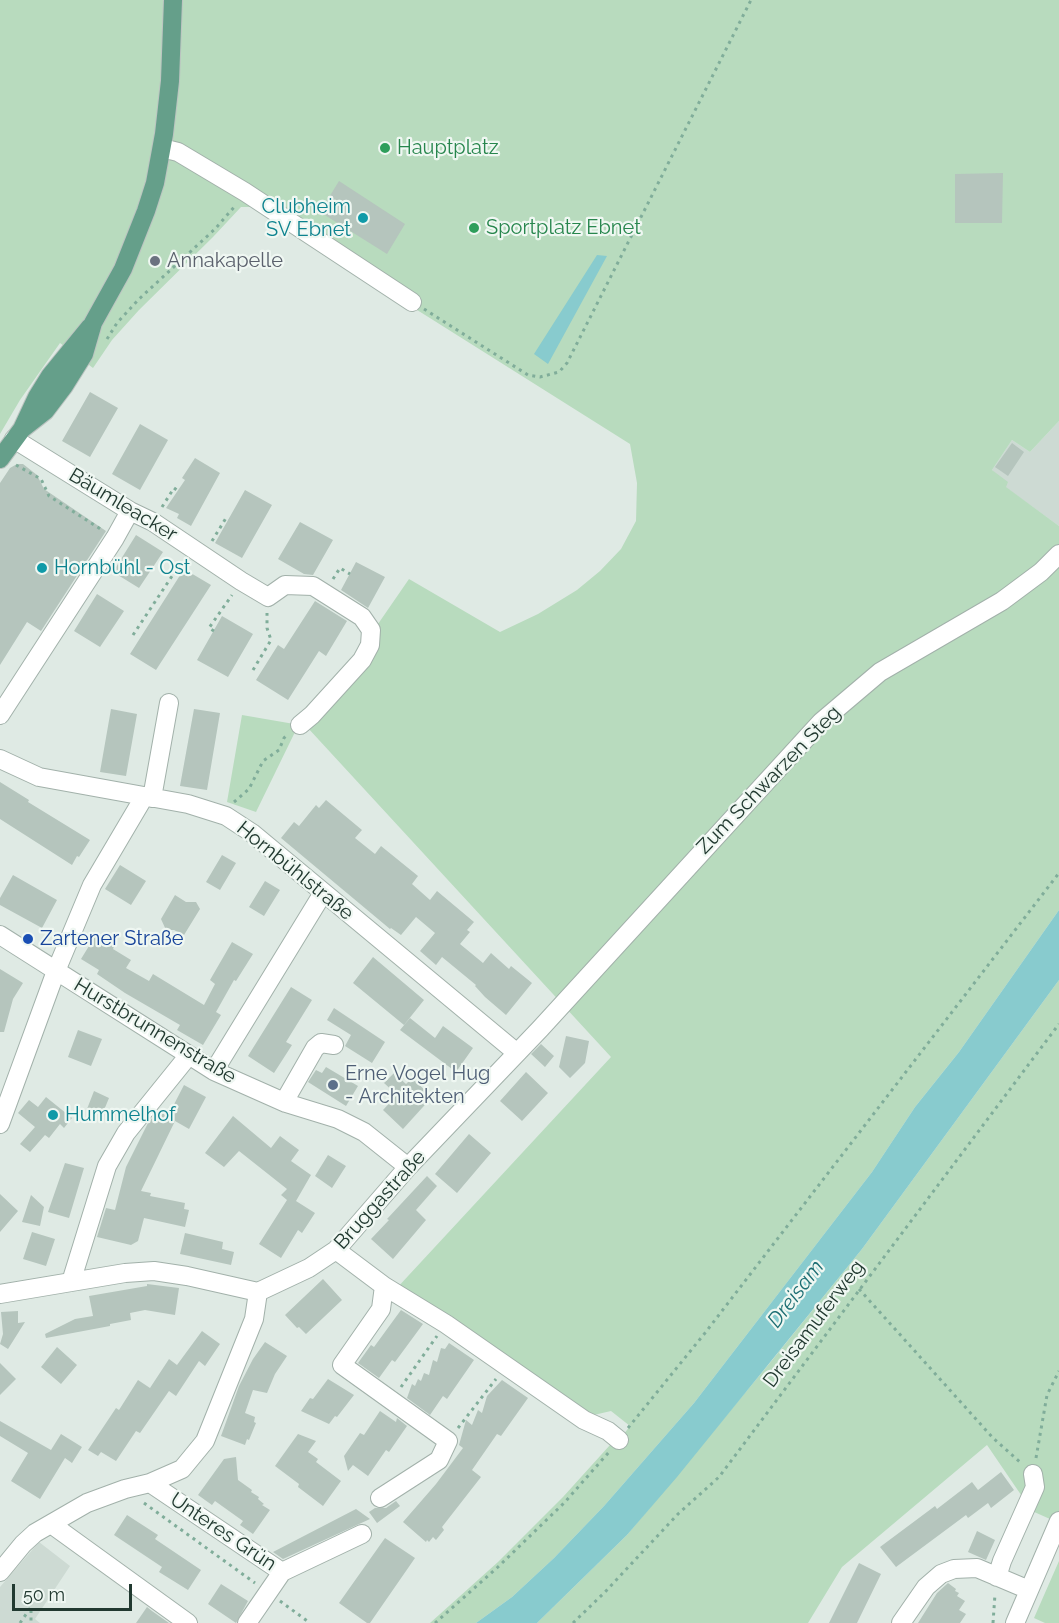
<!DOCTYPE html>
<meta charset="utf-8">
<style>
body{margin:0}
#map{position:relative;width:1059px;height:1623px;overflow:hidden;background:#dfeae4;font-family:Raleway,sans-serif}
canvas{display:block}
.scale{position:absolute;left:12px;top:1584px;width:120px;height:27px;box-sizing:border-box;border:3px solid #213930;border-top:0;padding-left:8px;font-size:18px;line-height:21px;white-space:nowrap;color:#213930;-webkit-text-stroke:4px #eff7f2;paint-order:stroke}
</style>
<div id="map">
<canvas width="1059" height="1623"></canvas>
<div class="scale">50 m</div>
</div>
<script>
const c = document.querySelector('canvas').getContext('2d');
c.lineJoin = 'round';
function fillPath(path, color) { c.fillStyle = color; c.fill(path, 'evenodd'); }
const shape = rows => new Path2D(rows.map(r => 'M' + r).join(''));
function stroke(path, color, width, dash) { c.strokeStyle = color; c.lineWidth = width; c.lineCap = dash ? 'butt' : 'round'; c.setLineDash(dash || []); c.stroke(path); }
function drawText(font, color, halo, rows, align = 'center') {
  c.font = font + ' Raleway,sans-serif'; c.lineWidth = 4.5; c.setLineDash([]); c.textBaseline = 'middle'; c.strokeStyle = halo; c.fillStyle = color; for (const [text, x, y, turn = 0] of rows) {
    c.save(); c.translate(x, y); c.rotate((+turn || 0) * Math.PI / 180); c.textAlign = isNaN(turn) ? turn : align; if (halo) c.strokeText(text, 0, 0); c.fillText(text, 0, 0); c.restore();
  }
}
fillPath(shape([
 [1059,421,1059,526,1005,487,992,470,1012,440,1030,452],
 [39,1542,70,1566,35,1619,40,1623,0,1623,0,1587]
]), '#cddad3');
fillPath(shape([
 [0,0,1059,0,1059,421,1030,452,1012,440,992,470,1008,482,1006,487,1059,526,1059,910,959,1052,915,1107,872,1172,694,1403,604,1506,554,1558,512,1597,476,1623,430,1623,498,1562,563,1497,610,1445,614,1447,630,1426,611,1411,585,1417,396,1289,611,1057,307,727,409,579,500,632,538,614,577,590,600,571,621,549,636,521,637,483,630,444,271,218,251,207,241,207,213,237,139,310,112,340,93,368,60,343,20,400,0,434],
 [242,715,300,725,294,734,256,812,227,802],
 [1059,980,1059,1523,1032,1511,987,1445,842,1567,808,1623,537,1623,627,1535,769,1364,862,1249],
 [1059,1561,1059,1623,1045,1623,1034,1618]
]), '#b8dbbe');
fillPath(shape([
 [597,255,607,256,548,364,534,354],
 [1059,910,1059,980,862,1249,677,1477,627,1535,537,1623,476,1623,512,1597,554,1558,604,1506,694,1403,872,1172,915,1107,959,1052]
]), '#88cbce');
fillPath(shape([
 [1003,173,1002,223,955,223,955,174],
 [339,181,405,224,387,254,320,212],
 [90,392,118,408,90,457,62,441],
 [140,424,168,440,140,490,112,474],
 [1012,443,1024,452,1008,476,995,467],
 [195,458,220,473,191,526,177,518,179,514,166,508,185,480,182,478],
 [17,464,23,464,37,475,44,489,106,531,41,631,27,622,0,665,0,483,10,468],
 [245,490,272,505,242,558,215,543],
 [300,522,333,540,313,575,304,574,278,559],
 [136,535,163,552,139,588,113,572],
 [356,562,385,577,368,608,341,590],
 [184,569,211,585,156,670,130,654],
 [97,594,124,611,100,647,74,631],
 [315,601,347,621,326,656,319,651,288,700,256,680,278,645,284,649],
 [222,616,253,634,228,677,197,660],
 [111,709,137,714,126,776,100,772],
 [194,709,220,713,207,790,180,786],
 [0,782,29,800,28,802,90,840,79,857,77,856,72,865,0,819],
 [326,800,362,830,355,838,375,854,381,846,418,876,412,884,430,900,437,891,474,922,467,930,470,932,460,944,483,963,491,953,509,969,511,966,532,983,506,1015,485,997,475,986,476,985,442,957,436,965,420,951,435,933,416,917,401,935,391,928,390,929,281,838,294,822,299,826,316,805,319,808],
 [222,855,236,863,220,890,206,882],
 [120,865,146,881,131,905,105,889],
 [13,875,57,900,42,928,0,905,0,898],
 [265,881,280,890,264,916,249,907],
 [175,895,186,902,196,902,200,909,184,935,174,930,166,930,161,919],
 [97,933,115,945,113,949,131,960,126,968,149,981,153,974,204,1005,215,984,210,980,232,942,253,954,236,981,234,980,216,1012,221,1015,203,1045,177,1030,180,1025,125,993,97,974,99,970,81,959],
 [373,957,424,1000,404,1025,353,983],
 [0,969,23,983,13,999,4,1032,0,1032],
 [291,987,312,1000,286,1042,292,1045,274,1073,248,1056],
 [334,1008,385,1042,372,1063,345,1046,351,1035,327,1020],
 [410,1018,435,1038,443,1026,473,1048,456,1072,400,1030],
 [78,1030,102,1039,91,1066,68,1057],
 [566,1036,589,1041,585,1063,570,1078,559,1067],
 [541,1044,554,1056,545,1067,531,1054],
 [326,1067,358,1086,346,1106,308,1082,316,1070,322,1073],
 [526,1072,548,1093,522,1121,500,1101],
 [394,1073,406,1084,412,1078,432,1097,403,1129,383,1110,397,1095,384,1083],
 [184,1085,206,1097,189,1129,175,1121,141,1191,151,1193,150,1196,185,1203,184,1209,189,1210,185,1227,144,1218,138,1241,131,1245,97,1237,106,1208,115,1210,126,1167,148,1123,158,1111,168,1116],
 [94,1091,109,1098,102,1115,87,1109],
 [46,1097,72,1118,64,1128,60,1124,49,1138,45,1135,30,1152,20,1144,35,1127,18,1113,29,1100,38,1107],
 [233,1116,271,1148,280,1136,299,1150,291,1161,311,1175,296,1201,315,1213,302,1233,298,1230,281,1258,259,1244,287,1200,281,1195,287,1189,239,1151,224,1167,205,1153],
 [469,1134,491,1153,457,1193,435,1174],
 [328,1155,346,1166,332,1188,315,1176],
 [65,1163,84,1168,69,1218,48,1212],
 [427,1176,437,1186,416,1210,426,1220,393,1259,371,1239,389,1220,387,1219],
 [0,1194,18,1211,0,1232],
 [31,1195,44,1207,40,1226,22,1222],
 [32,1232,55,1239,46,1266,23,1259],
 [185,1233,223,1242,222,1249,234,1252,231,1265,180,1254],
 [323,1279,342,1300,306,1334,299,1327,297,1328,285,1315],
 [147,1284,179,1288,175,1315,145,1310,130,1313,131,1320,110,1324,110,1326,46,1338,45,1334,75,1319,93,1316,89,1296,147,1286],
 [401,1310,423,1324,395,1362,392,1360,379,1378,358,1363,371,1345,374,1347],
 [18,1311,18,1323,25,1322,8,1349,0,1344,3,1334,1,1312],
 [202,1331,220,1344,205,1366,199,1361,176,1396,169,1391,140,1433,136,1431,116,1461,101,1452,98,1456,88,1450,116,1408,119,1410,138,1380,150,1388,169,1359,177,1365],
 [265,1342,287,1356,275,1374,267,1393,253,1390,245,1413,255,1417,254,1422,256,1423,249,1440,247,1439,245,1445,221,1436,239,1386,253,1359],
 [449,1343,474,1360,447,1399,443,1396,430,1415,407,1398,412,1384,415,1386,418,1379,421,1381,424,1373,429,1375,433,1360,437,1362,441,1348,445,1349],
 [57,1347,77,1365,61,1384,41,1367],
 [0,1363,16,1379,0,1395],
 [328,1379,354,1395,337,1417,335,1416,329,1424,301,1411,310,1398,313,1399],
 [502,1380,528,1398,501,1436,497,1434,472,1470,481,1477,442,1527,444,1530,436,1540,433,1537,429,1542,427,1540,426,1542,403,1522,436,1484,463,1448,459,1445,466,1420,472,1425,478,1410,482,1413,487,1396],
 [380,1411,396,1422,397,1418,407,1426,389,1452,386,1450,368,1476,353,1465,348,1471,344,1456,360,1433,364,1435],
 [0,1421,51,1450,61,1434,82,1447,72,1463,65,1458,40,1499,11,1481,28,1453,0,1436],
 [298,1434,316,1441,308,1452,318,1459,316,1462,341,1481,323,1506,298,1487,299,1484,275,1466],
 [236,1457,238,1480,252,1490,251,1492,259,1497,258,1499,264,1504,262,1505,270,1510,253,1534,240,1525,243,1521,215,1501,212,1505,198,1495,224,1459],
 [1001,1472,1014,1490,991,1508,988,1503,968,1518,966,1515,896,1567,880,1547,935,1506,937,1509,972,1482,978,1490],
 [396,1501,400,1506,377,1523,369,1512,375,1508,386,1508],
 [356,1509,370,1519,283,1559,273,1552],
 [127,1515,158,1535,155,1539,201,1570,188,1590,159,1572,162,1567,114,1535],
 [977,1531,995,1540,986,1560,968,1552],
 [385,1538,415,1558,370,1623,367,1623,339,1603],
 [859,1563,881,1574,857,1623,829,1623],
 [948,1583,956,1589,955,1591,959,1593,957,1596,965,1601,959,1610,966,1614,960,1623,918,1623,937,1593],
 [221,1584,248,1601,236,1623,208,1604],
 [147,1607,152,1611,169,1623,136,1623]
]), '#b5c5bd');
const minor = shape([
 [162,148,178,152,245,192,412,302],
 [14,439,130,511,153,522,241,581,268,597,285,585,313,586,362,617,371,630,370,645,362,660,312,715,300,725],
 [0,715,115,538,130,511],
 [0,759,39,777,188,804,226,816,252,833,517,1053],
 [152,798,169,703],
 [0,935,214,1071,286,1103,338,1119,364,1132,408,1167],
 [214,1071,323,893],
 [284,1102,315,1048,321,1043,334,1045],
 [0,1124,56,971,92,885,144,797],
 [336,1250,384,1286,381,1309,342,1365,448,1441,439,1460,380,1498],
 [71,1282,107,1166,126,1133,189,1055],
 [384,1286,446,1324,584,1420,608,1431,619,1440],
 [0,1294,125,1273,154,1271,187,1276,258,1292,309,1268,336,1250,408,1167,540,1029,821,722,880,672,1002,601,1041,572,1059,554],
 [150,1483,282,1572],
 [51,1524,188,1623],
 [0,1572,23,1544,35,1533,87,1503,125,1489,150,1483,182,1469,205,1441,254,1319,258,1292],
 [282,1572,362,1534],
 [997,1577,1002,1561,1035,1487,1033,1474],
 [247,1623,282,1572],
 [901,1623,926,1587,941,1574,954,1569,977,1568,1029,1590],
 [1015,1623,1059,1521]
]);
const major = shape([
 [22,429,45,411,64,386,84,354,93,323,123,269,146,211,155,183,164,134,170,81,173,0],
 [0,459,22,429,37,397,50,376,90,327]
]);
stroke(minor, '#a2b1aa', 20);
stroke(major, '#bcc4c1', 20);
stroke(shape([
 [424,309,528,375,540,377,559,372,567,363,751,0],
 [107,339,117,323,139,299,215,229,235,206],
 [16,465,41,479,49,496,102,530],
 [162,507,174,488,178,491],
 [212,541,226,518,229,519],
 [333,579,340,568,350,574],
 [214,631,209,628,232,595],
 [133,635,182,561],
 [253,670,271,640,267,628,267,613],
 [234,802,249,789,263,761,279,750,284,738,288,734],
 [859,1289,993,1438,1021,1463],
 [401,1387,437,1336],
 [458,1428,496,1379],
 [628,1428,705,1333,1059,873],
 [1036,1458,1047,1395,1059,1371],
 [144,1503,255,1583],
 [280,1601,310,1623],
 [31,1610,31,1623],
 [20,1623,31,1607],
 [435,1623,498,1567,565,1502,609,1452],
 [573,1623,605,1592,678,1514,719,1477,1059,1024],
 [993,1623,995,1594]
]), '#80ad9a', 3, [3, 4.5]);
stroke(minor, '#fff', 18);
stroke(major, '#659f8a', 18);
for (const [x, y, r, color] of [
 [385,148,6,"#2e9e5b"],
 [363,218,6,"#0f9aa8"],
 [474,228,6,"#2e9e5b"],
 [155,261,6,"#6b7280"],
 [42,568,6,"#0f9aa8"],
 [28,939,6,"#1a4fb4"],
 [333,1085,6,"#5c6f8a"],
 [53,1115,6,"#0f9aa8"]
]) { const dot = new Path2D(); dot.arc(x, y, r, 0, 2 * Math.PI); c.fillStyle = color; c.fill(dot); stroke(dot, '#eff7f2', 2); }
drawText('20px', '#27864d', '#eff7f2', [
 ["Hauptplatz",397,148],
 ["Sportplatz Ebnet",486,228]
], 'left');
drawText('20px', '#0d838f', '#eff7f2', [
 ["Clubheim",351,207,"right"],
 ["SV Ebnet",351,230,"right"],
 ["Hornbühl - Ost",54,568],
 ["Hummelhof",65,1115]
], 'left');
drawText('20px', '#5b616d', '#eff7f2', [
 ["Annakapelle",167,261]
], 'left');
drawText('20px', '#213930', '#eff7f2', [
 ["Bäumleacker",123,505,31],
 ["Zum Schwarzen Steg",769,780,-46],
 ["Hornbühlstraße",295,871,39],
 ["Hurstbrunnenstraße",155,1031,31],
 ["Bruggastraße",380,1200,-48],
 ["Dreisamuferweg",814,1324,-53],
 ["Unteres Grün",223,1532,34]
]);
drawText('20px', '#164399', '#eff7f2', [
 ["Zartener Straße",40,939]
], 'left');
drawText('20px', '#4e5e75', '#eff7f2', [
 ["Erne Vogel Hug",345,1074],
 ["- Architekten",345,1097]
], 'left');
drawText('italic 21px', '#1d6e73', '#eff7f2', [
 ["Dreisam",796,1294,-53]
]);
</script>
